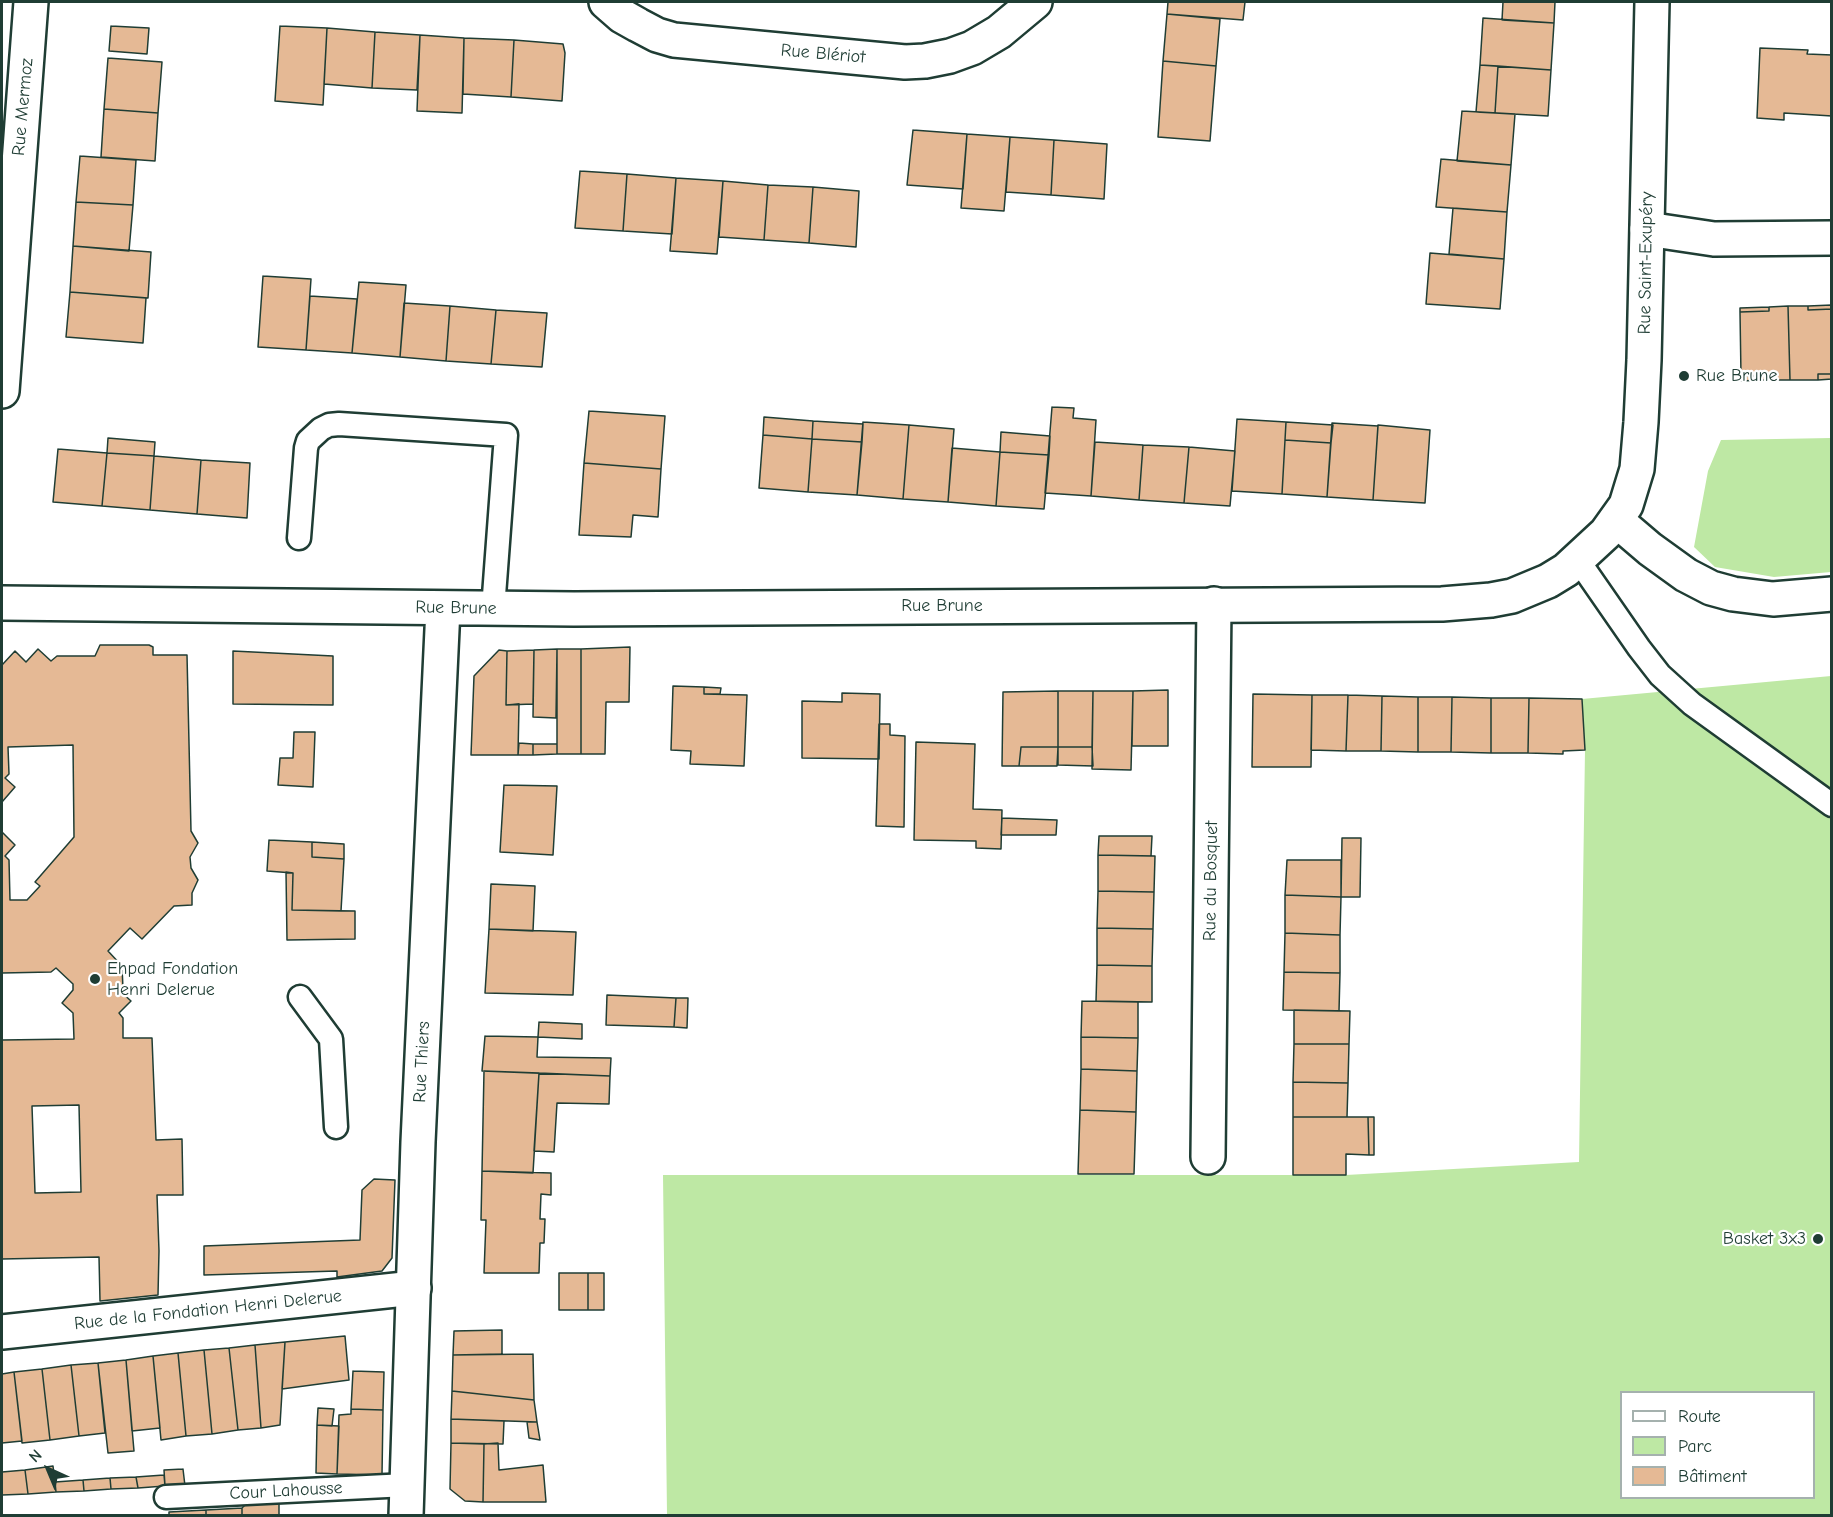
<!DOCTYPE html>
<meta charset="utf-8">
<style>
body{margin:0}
#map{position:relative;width:1833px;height:1517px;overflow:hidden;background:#fff;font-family:"Comic Neue",sans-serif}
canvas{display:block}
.frame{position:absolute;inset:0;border:3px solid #1f3d34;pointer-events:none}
.legend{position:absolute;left:1620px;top:1391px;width:195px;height:108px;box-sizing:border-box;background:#fff;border:2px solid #a5b1ae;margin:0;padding:8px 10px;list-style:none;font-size:18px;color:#1f3d34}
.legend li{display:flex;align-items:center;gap:12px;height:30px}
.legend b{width:30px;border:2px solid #a5b1ae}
.north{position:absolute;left:18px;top:1439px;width:60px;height:60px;-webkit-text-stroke:4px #fff;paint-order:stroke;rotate:316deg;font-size:16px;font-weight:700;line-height:24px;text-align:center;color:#1f3d34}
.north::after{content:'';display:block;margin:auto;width:21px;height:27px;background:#1f3d34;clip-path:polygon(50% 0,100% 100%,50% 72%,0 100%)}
</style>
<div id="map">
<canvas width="1833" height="1517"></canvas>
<div class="frame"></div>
<ul class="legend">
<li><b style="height:8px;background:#fff"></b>Route</li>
<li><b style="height:16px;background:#bee8a4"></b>Parc</li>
<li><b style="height:16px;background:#e5b995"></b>Bâtiment</li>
</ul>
<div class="north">N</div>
</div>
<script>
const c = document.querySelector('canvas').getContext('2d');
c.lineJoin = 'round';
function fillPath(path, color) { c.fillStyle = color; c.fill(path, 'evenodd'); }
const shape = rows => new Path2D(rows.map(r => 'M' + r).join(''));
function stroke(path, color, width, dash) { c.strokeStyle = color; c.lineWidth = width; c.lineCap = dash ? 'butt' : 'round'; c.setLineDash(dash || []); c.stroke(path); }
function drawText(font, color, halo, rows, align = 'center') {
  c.font = font + ' "Comic Neue",sans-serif'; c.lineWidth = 4.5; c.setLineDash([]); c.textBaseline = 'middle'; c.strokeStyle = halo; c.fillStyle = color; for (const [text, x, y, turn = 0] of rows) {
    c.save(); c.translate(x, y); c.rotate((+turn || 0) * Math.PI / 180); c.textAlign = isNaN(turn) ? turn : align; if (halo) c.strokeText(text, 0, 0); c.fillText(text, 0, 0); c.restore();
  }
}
fillPath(shape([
 [1831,438,1831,572,1774,577,1715,567,1694,547,1708,471,1721,440],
 [1831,676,1831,1515,667,1515,663,1175,1346,1175,1579,1162,1585,750,1582,699],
 [1622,1392,1814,1392,1814,1498,1622,1498]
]), '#bee8a4');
const building = shape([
 [1168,2,1245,2,1243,20,1167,14,1168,2],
 [1503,2,1555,2,1554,23,1502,20,1503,2],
 [1167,14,1220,19,1216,66,1163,61,1167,14],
 [1483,18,1554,23,1551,70,1480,65,1483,18],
 [111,26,149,28,147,54,109,51,111,26],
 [280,26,327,28,323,105,275,101,280,26],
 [327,28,375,32,372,88,324,84,327,28],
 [375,32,420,35,417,90,372,88,375,32],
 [420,35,464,38,462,113,417,111,420,35],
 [464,38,514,40,511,97,463,94,464,38],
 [514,40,563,44,565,53,562,101,511,97,514,40],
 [1760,48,1808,50,1807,54,1832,55,1832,116,1784,113,1784,120,1757,118,1760,48],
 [108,58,162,62,158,113,104,109,108,58],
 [1163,61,1216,66,1210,141,1158,137,1163,61],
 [1480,65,1498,66,1495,113,1476,112,1480,65],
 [1498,66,1551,70,1548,116,1495,113,1498,66],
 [104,109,158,113,155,161,101,157,104,109],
 [1462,111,1515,114,1511,165,1457,161,1462,111],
 [913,130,967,134,963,189,907,185,913,130],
 [967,134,1010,137,1004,211,961,208,967,134],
 [1010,137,1054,140,1051,195,1006,192,1010,137],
 [1054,140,1107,144,1104,199,1051,195,1054,140],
 [80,156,136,160,133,205,76,202,80,156],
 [1441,159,1511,165,1507,212,1436,207,1441,159],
 [580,171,627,174,623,231,575,228,580,171],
 [627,174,676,178,672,234,623,231,627,174],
 [676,178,723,181,717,254,670,251,676,178],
 [723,181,768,185,764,240,719,237,723,181],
 [768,185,813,187,809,243,764,240,768,185],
 [813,187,859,191,856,247,809,243,813,187],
 [76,202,133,205,129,251,73,246,76,202],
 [1453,208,1507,212,1504,259,1449,254,1453,208],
 [73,246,151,252,148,298,70,292,73,246],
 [1430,253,1504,259,1500,309,1426,304,1430,253],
 [263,276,311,279,306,350,258,347,263,276],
 [359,282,406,285,400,357,352,353,359,282],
 [70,292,146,298,143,343,66,337,70,292],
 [310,296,357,299,352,353,306,350,310,296],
 [404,303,450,306,446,361,400,357,404,303],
 [1832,305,1832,309,1808,310,1808,306,1832,305],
 [450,306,496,310,491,364,446,361,450,306],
 [1788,306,1808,306,1808,310,1832,309,1832,374,1818,374,1818,380,1790,380,1788,306],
 [1788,306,1790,380,1762,380,1762,376,1741,376,1740,312,1769,311,1769,307,1788,306],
 [1769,307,1769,311,1740,312,1740,308,1769,307],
 [496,310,547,313,542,367,491,364,496,310],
 [1818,374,1832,374,1832,379,1818,380,1818,374],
 [1741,376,1762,376,1762,380,1741,381,1741,376],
 [1052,407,1074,408,1073,418,1096,420,1091,496,1045,493,1052,407],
 [589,411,665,416,661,469,584,463,589,411],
 [764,417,813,421,812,439,763,435,764,417],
 [1237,419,1286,422,1282,494,1232,491,1237,419],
 [813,421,863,424,862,442,812,439,813,421],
 [863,422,909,425,903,499,857,495,863,422],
 [1286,422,1333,425,1331,443,1285,440,1286,422],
 [1332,423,1378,426,1373,500,1327,497,1332,423],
 [909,425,954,429,948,502,903,499,909,425],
 [1378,425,1430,430,1425,503,1373,500,1378,425],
 [1001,432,1050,436,1049,455,1000,452,1001,432],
 [763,435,812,439,808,492,759,488,763,435],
 [108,438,155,442,154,456,107,453,108,438],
 [812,439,862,442,857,495,808,492,812,439],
 [1285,440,1331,443,1327,497,1282,494,1285,440],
 [1095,442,1143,445,1139,500,1091,496,1095,442],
 [1143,445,1189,447,1184,503,1139,500,1143,445],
 [1189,447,1235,451,1230,506,1184,503,1189,447],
 [952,448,1000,452,996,506,948,502,952,448],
 [58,449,107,453,102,506,53,502,58,449],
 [1000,452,1049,455,1044,509,996,506,1000,452],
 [107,453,154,456,150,510,102,506,107,453],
 [154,456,201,460,197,514,150,510,154,456],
 [201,460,250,463,247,518,197,514,201,460],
 [584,463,661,469,658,517,633,515,631,537,579,535,584,463],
 [100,645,149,645,153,647,153,655,187,655,191,831,198,843,190,857,191,868,198,880,192,893,192,905,174,906,142,939,130,928,108,951,122,966,123,989,120,991,131,1001,119,1013,123,1018,123,1038,152,1038,156,1140,182,1139,183,1195,157,1195,159,1251,158,1295,100,1301,99,1257,2,1259,2,1040,74,1039,73,1013,62,1003,73,990,73,984,56,968,51,972,2,973,2,832,15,845,5,856,9,860,10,900,27,900,40,886,35,882,74,837,73,745,8,747,9,774,5,778,15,787,2,802,2,665,15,651,26,662,38,649,51,661,57,656,95,656,100,645],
 [79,1105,81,1192,35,1193,32,1106,79,1105],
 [630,647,629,702,606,702,605,754,581,754,581,649,630,647],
 [557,649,581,649,581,754,557,754,557,649],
 [557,649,556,718,533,717,534,650,557,649],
 [499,650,507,651,506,705,519,704,518,755,471,755,474,676,499,650],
 [534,650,533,704,506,705,507,651,534,650],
 [233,651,333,656,333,705,233,704,233,651],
 [673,686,704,687,704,694,747,695,744,766,690,764,691,751,671,750,673,686],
 [704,687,721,688,720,694,704,694,704,687],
 [1168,690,1168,746,1132,746,1133,691,1168,690],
 [1058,691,1058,747,1021,747,1019,766,1002,766,1003,692,1058,691],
 [1058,691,1093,691,1092,747,1058,747,1058,691],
 [1093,691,1133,691,1131,770,1092,769,1093,691],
 [842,693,880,694,879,759,802,758,802,701,842,702,842,693],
 [1253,694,1312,695,1311,767,1252,767,1253,694],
 [1312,695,1348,695,1346,751,1311,750,1312,695],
 [1348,695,1382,696,1381,751,1346,751,1348,695],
 [1382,696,1418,697,1418,752,1381,751,1382,696],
 [1418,697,1452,697,1451,752,1418,752,1418,697],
 [1452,697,1491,698,1491,753,1451,752,1452,697],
 [1491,698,1529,698,1528,753,1491,753,1491,698],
 [1529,698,1582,699,1585,750,1563,751,1563,754,1528,753,1529,698],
 [879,724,890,724,890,735,905,736,904,827,876,826,879,724],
 [294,732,315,732,313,787,278,785,280,758,293,758,294,732],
 [916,742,975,744,973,809,1002,810,1001,849,976,848,976,841,914,840,916,742],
 [519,743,533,744,533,755,518,755,519,743],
 [533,744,557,744,557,754,533,755,533,744],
 [1021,747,1058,747,1057,766,1019,766,1021,747],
 [1058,747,1092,747,1093,766,1058,765,1058,747],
 [504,785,557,786,553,855,500,852,504,785],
 [1002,818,1057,820,1056,835,1001,835,1002,818],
 [1099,836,1152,836,1151,856,1098,855,1099,836],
 [1342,838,1361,838,1360,897,1341,897,1342,838],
 [269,840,312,842,312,857,344,859,341,911,292,910,293,873,267,871,269,840],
 [312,842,344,844,344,859,312,857,312,842],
 [1098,855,1155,856,1154,892,1098,891,1098,855],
 [1287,860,1341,860,1341,897,1285,895,1287,860],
 [286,872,293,873,292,910,355,911,355,939,287,940,286,872],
 [491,884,535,886,533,931,489,929,491,884],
 [1098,891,1154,892,1153,929,1097,928,1098,891],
 [1285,895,1341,897,1340,935,1285,933,1285,895],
 [1097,928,1153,929,1152,966,1097,965,1097,928],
 [489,929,576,932,573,995,485,993,489,929],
 [1285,933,1340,935,1340,973,1284,972,1285,933],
 [1097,965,1152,966,1152,1002,1096,1001,1097,965],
 [1284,972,1340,973,1339,1011,1283,1010,1284,972],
 [607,995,676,998,674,1027,606,1025,607,995],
 [676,998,688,998,687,1028,674,1027,676,998],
 [1082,1001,1138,1002,1138,1038,1081,1037,1082,1001],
 [1294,1010,1350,1011,1349,1044,1294,1044,1294,1010],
 [539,1022,582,1024,582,1039,538,1037,539,1022],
 [485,1036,538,1037,537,1057,611,1058,610,1076,482,1071,485,1036],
 [1081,1037,1138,1038,1137,1071,1081,1069,1081,1037],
 [1294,1044,1349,1044,1348,1083,1293,1082,1294,1044],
 [1081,1069,1137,1071,1136,1112,1080,1110,1081,1069],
 [484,1071,539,1073,533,1173,482,1171,484,1071],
 [539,1073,610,1076,609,1104,557,1103,554,1152,534,1151,539,1073],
 [1293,1082,1348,1083,1347,1117,1293,1117,1293,1082],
 [1080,1110,1136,1112,1134,1174,1078,1174,1080,1110],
 [1293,1117,1368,1117,1369,1155,1346,1154,1346,1175,1293,1175,1293,1117],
 [1368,1117,1374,1117,1374,1155,1369,1155,1368,1117],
 [482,1171,551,1173,551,1195,541,1194,540,1219,545,1219,544,1243,540,1243,539,1273,484,1273,486,1220,481,1220,482,1171],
 [374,1179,395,1180,392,1258,382,1271,337,1277,337,1271,204,1275,204,1246,360,1240,362,1190,374,1179],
 [559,1273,588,1273,588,1310,559,1310,559,1273],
 [588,1273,604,1273,604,1310,588,1310,588,1273],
 [502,1330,502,1354,453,1355,454,1331,502,1330],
 [345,1336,349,1380,282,1389,285,1342,345,1336],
 [285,1342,280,1425,261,1428,255,1345,285,1342],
 [255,1345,261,1428,238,1430,229,1348,255,1345],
 [229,1348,238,1430,212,1434,204,1350,229,1348],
 [204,1350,212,1434,186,1436,178,1353,204,1350],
 [178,1353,186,1436,161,1440,153,1356,178,1353],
 [533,1354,534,1400,452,1391,453,1355,533,1354],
 [153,1356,160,1428,132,1431,126,1360,153,1356],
 [126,1360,134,1451,108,1453,98,1363,126,1360],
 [98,1363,105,1433,79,1436,71,1365,98,1363],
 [71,1365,79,1436,50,1440,42,1369,71,1365],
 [42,1369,50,1440,22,1443,14,1372,42,1369],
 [353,1371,384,1372,383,1410,351,1409,353,1371],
 [14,1372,22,1441,2,1443,2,1374,14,1372],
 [452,1391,534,1400,537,1422,451,1419,452,1391],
 [318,1408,334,1409,332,1426,317,1425,318,1408],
 [351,1409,383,1410,382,1475,337,1474,339,1415,351,1414,351,1409],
 [451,1419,504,1421,503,1444,451,1443,451,1419],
 [527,1422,537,1422,540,1440,529,1438,527,1422],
 [317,1425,339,1426,337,1474,316,1473,317,1425],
 [451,1443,484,1444,483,1502,465,1501,450,1489,451,1443],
 [498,1443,499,1470,543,1465,546,1502,483,1502,484,1444,498,1443],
 [53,1466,56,1492,28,1494,25,1470,53,1466],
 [183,1469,185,1486,165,1486,164,1470,183,1469],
 [25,1470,28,1494,2,1495,2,1472,25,1470],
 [164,1475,165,1486,138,1488,136,1477,164,1475],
 [136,1477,138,1488,111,1489,110,1478,136,1477],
 [110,1478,111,1489,84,1491,83,1480,110,1478],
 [83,1480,84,1491,56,1492,55,1482,83,1480],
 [279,1497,279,1516,242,1516,242,1508,251,1499,279,1497],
 [242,1508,242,1516,206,1516,206,1510,242,1508],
 [206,1510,206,1516,169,1516,169,1512,206,1510]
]);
fillPath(building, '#e5b995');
stroke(building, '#1f3d34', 1.5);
const lane = shape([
 [299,538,306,448,308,441,321,429,329,425,339,424,506,435,493,609],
 [1578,560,1639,648,1660,675,1692,704,1832,805],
 [300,997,331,1039,336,1127],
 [166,1497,407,1485]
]);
const street = shape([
 [606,2,622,16,638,25,657,35,674,40,905,62,925,61,950,56,972,48,999,32,1035,2],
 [1647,229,1714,239,1832,238],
 [2,391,31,2],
 [1616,520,1650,549,1686,575,1711,588,1733,594,1773,599,1832,594],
 [1208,1157,1214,604],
 [2,1332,414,1288]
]);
const secondary = shape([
 [2,603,574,609,1442,604,1491,600,1512,596,1548,581,1566,570,1606,533,1626,505,1637,469,1641,422,1644,360,1652,2],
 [406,1516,418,1142,443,608]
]);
stroke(lane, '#1f3d34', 27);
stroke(street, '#1f3d34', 38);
stroke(secondary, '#1f3d34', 38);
stroke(lane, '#fff', 22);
stroke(street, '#fff', 33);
stroke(secondary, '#fff', 33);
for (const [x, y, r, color] of [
 [1684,376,6,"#1f3d34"],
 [95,979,6,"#1f3d34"],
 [1818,1239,6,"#1f3d34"]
]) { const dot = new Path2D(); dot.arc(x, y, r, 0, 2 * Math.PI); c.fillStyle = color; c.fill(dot); stroke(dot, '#fff', 2); }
drawText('18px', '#1f3d34', '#fff', [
 ["Rue Blériot",823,54,5],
 ["Rue Mermoz",23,107,-85],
 ["Rue Saint-Exupéry",1646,263,-89],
 ["Rue Brune",942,606],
 ["Rue Brune",456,608,1],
 ["Rue du Bosquet",1211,881,-89],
 ["Rue Thiers",422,1062,-87],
 ["Rue de la Fondation Henri Delerue",208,1310,-6],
 ["Cour Lahousse",286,1491,-3]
]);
drawText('18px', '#1f3d34', '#fff', [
 ["Rue Brune",1696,376],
 ["Ehpad Fondation",107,969],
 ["Henri Delerue",107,990],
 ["Basket 3x3",1806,1239,"right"]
], 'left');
</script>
